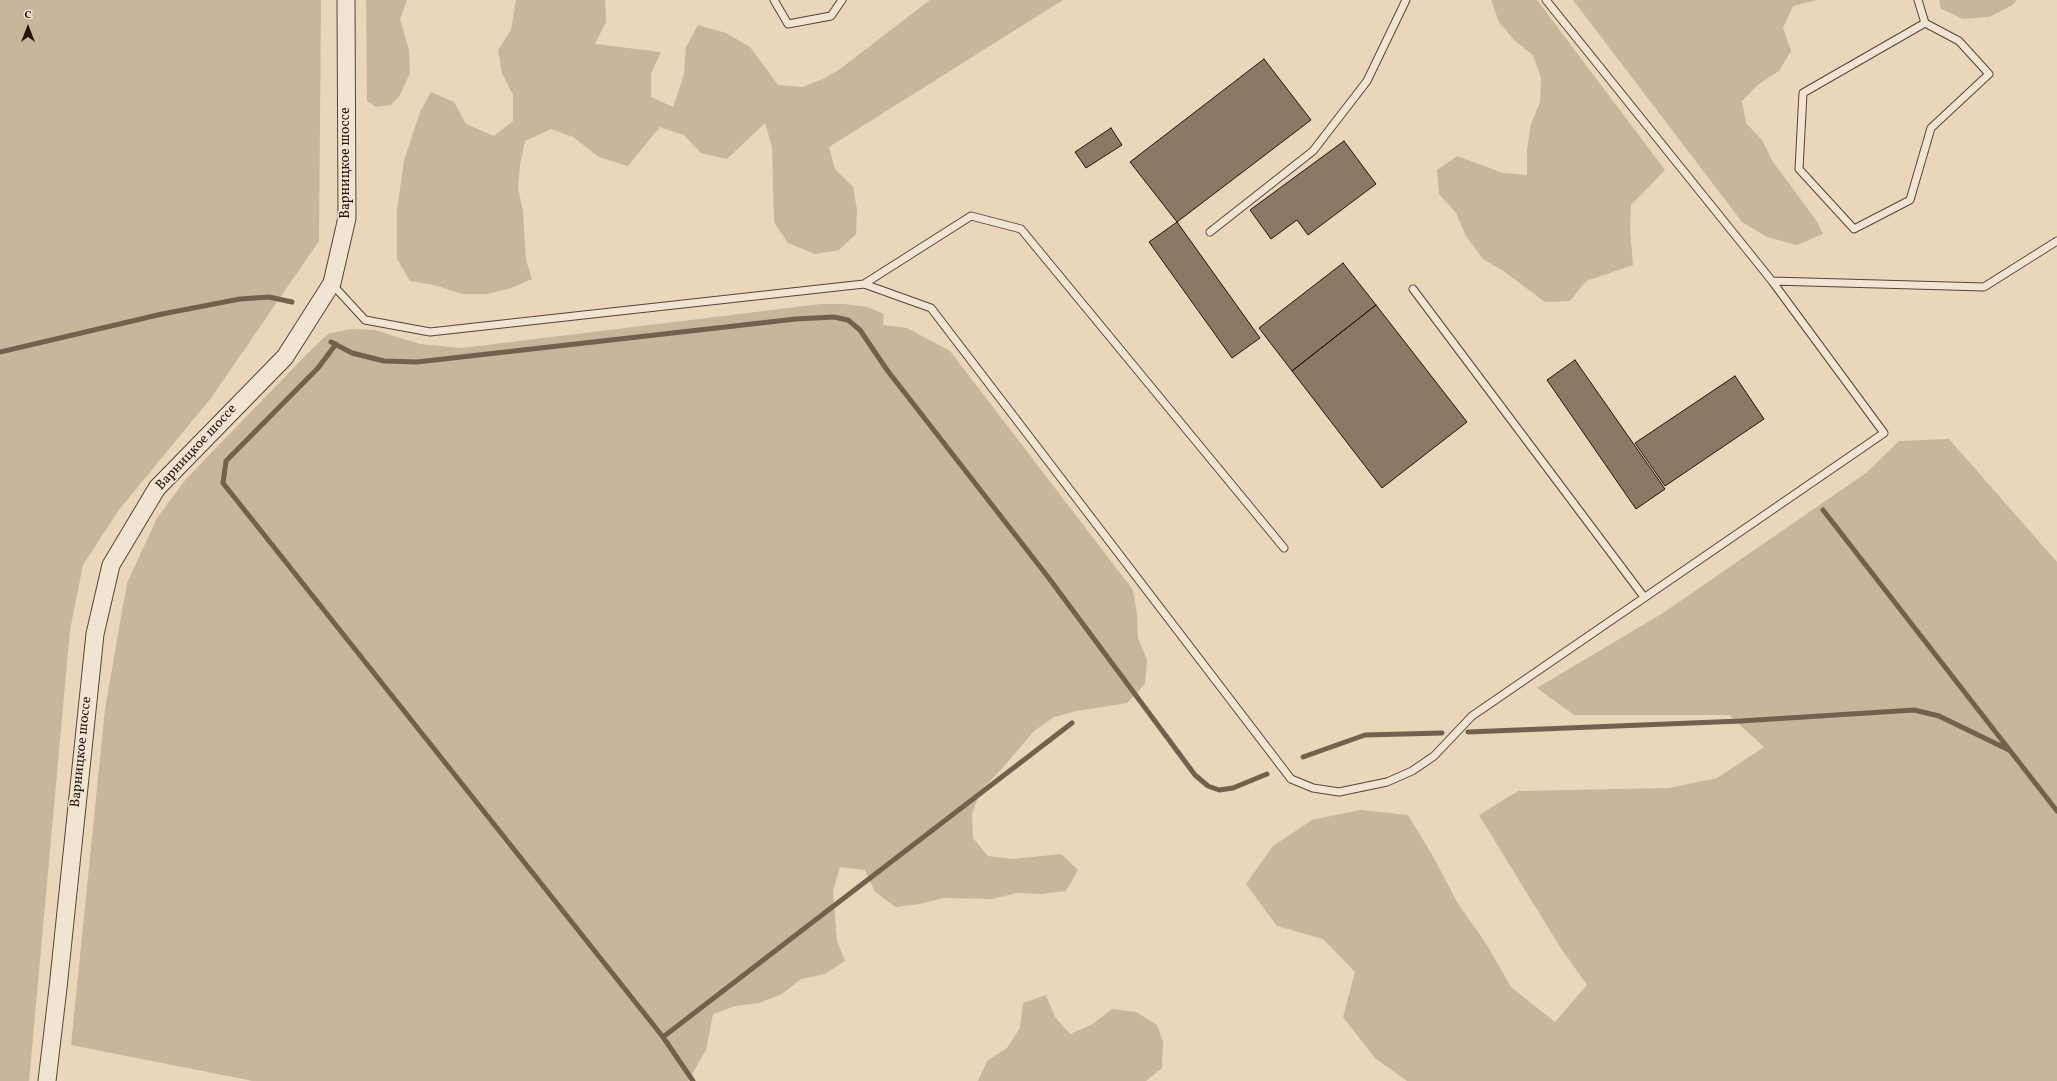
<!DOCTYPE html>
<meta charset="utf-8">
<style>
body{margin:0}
#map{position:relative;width:2057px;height:1081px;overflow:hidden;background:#e9d6bb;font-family:Vollkorn,serif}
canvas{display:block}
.north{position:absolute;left:8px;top:8px;width:40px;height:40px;-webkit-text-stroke:3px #f1e4d3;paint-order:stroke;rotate:0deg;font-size:11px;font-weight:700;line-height:16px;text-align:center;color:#261407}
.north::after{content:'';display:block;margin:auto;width:14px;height:18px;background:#261407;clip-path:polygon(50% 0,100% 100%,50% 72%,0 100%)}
</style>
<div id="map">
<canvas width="2057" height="1081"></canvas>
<div class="north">С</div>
</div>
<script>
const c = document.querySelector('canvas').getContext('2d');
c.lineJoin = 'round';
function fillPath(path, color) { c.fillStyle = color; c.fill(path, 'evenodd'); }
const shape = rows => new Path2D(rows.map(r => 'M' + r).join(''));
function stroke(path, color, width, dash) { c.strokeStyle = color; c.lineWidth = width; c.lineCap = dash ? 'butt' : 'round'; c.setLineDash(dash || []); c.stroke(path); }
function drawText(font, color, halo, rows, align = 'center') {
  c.font = font + ' Vollkorn,serif'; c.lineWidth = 3; c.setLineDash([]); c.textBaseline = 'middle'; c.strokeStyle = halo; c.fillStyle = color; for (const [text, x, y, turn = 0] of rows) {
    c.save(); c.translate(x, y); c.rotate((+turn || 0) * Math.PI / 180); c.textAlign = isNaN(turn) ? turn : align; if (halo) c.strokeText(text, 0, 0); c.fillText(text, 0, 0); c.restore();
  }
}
fillPath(shape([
 [0,0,321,0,319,241,211,398,118,511,83,565,70,630,29,1081,0,1081],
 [366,0,407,0,400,19,409,50,410,73,400,95,391,105,376,107,367,101],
 [516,0,605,0,606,22,595,44,661,52,651,74,651,97,673,107,684,75,686,47,698,25,726,33,750,47,778,85,803,87,825,78,840,69,930,0,1063,0,829,147,835,169,853,187,857,210,856,234,839,250,815,254,788,243,774,222,772,147,765,123,727,159,701,153,684,135,660,127,628,166,599,157,573,137,551,129,525,141,520,165,518,188,523,211,526,260,532,279,511,288,487,294,462,294,434,285,410,281,397,259,397,210,404,161,420,112,431,92,454,102,466,124,494,136,513,121,513,95,502,73,498,50,511,30],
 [1491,0,1537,0,1665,170,1631,205,1630,228,1633,265,1586,281,1570,301,1545,302,1505,272,1483,259,1466,236,1456,213,1439,194,1437,170,1457,156,1503,173,1527,175,1527,150,1531,124,1540,102,1541,78,1533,55,1514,40,1499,22],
 [1573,0,1817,0,1793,6,1783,28,1791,51,1779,71,1759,84,1742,101,1746,123,1762,140,1773,162,1816,220,1823,234,1797,245,1767,237,1742,222],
 [1939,0,2017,0,2011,6,1989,17,1963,19,1941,9],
 [821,304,844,304,867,307,884,314,883,325,907,328,950,351,1133,590,1137,614,1138,638,1147,660,1145,684,1127,703,1077,711,1054,717,1034,731,999,772,981,790,972,813,973,838,988,856,1013,859,1061,854,1078,870,1066,891,1041,894,1017,893,992,899,943,898,920,904,896,907,875,892,865,870,840,867,833,891,837,941,845,961,825,974,801,979,782,994,759,1003,735,1006,713,1014,706,1050,688,1081,253,1081,71,1045,105,709,127,583,157,518,186,479,308,353,328,334,351,329,375,330,420,344,462,348],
 [1949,439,2057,562,2057,1081,1407,1081,1375,1058,1343,1017,1355,972,1323,939,1277,926,1246,884,1273,846,1312,820,1360,810,1408,815,1434,858,1457,902,1487,945,1511,987,1555,1022,1587,985,1560,947,1479,815,1518,791,1669,788,1717,778,1764,747,1729,715,1574,715,1537,688,1663,613,1866,473,1899,441],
 [1046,995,1055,1017,1070,1034,1093,1024,1112,1009,1136,1012,1157,1025,1163,1042,1162,1068,1146,1081,978,1081,987,1061,1007,1048,1020,1028,1023,1003]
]), '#c8b59c');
stroke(shape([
 [331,342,352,353,384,361,417,362,796,319,834,317,848,320,860,330,887,370,1048,577,1195,775,1208,786,1219,790,1233,788,1267,774],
 [336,344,318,368,226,461,223,483,663,1037,693,1081],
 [0,352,162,314,240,299,269,297,292,302],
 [1823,510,2057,811],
 [1468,732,1741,721,1914,710,1939,716,2009,750],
 [1303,757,1365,735,1442,733],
 [663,1037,1072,723]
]), '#73614e', 5);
const building = shape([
 [1264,59,1311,120,1177,222,1130,162,1264,59],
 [1111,128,1122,145,1086,168,1075,152,1111,128],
 [1344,141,1376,184,1308,235,1297,220,1271,239,1250,210,1344,141],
 [1177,222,1260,338,1232,358,1149,242,1177,222],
 [1343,263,1376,305,1292,371,1259,328,1343,263],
 [1376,305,1467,422,1382,488,1292,371,1376,305],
 [1575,360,1665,489,1636,509,1547,380,1575,360],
 [1735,376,1764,419,1665,486,1635,443,1735,376]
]);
fillPath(building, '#8b7965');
stroke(building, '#261407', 1);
const service = shape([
 [774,0,788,24,831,16,842,0],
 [1546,0,1772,281],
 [1918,0,1925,23,1959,41,1989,74,1931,128,1910,200,1854,229,1799,169,1803,93,1925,23],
 [1210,232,1313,151,1367,81,1406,0],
 [332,284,365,320,430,332,864,284,931,308,1291,779,1313,788,1339,792,1387,782,1412,771,1434,756,1472,716,1884,433,1772,281,1984,287,2057,241],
 [864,284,971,216,1021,229,1284,548],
 [1413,289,1644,597]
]);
const tertiary = shape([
 [47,1081,58,988,95,634,111,565,157,488,285,357,332,283,347,218,346,0]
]);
stroke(service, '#574434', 9);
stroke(tertiary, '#574434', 19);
stroke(service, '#f1e4d3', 7);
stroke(tertiary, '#f1e4d3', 17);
drawText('14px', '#261407', '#f1e4d3', [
 ["Варницкое шоссе",346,163,-90],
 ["Варницкое шоссе",197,448,-47],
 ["Варницкое шоссе",82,752,-84]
]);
</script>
